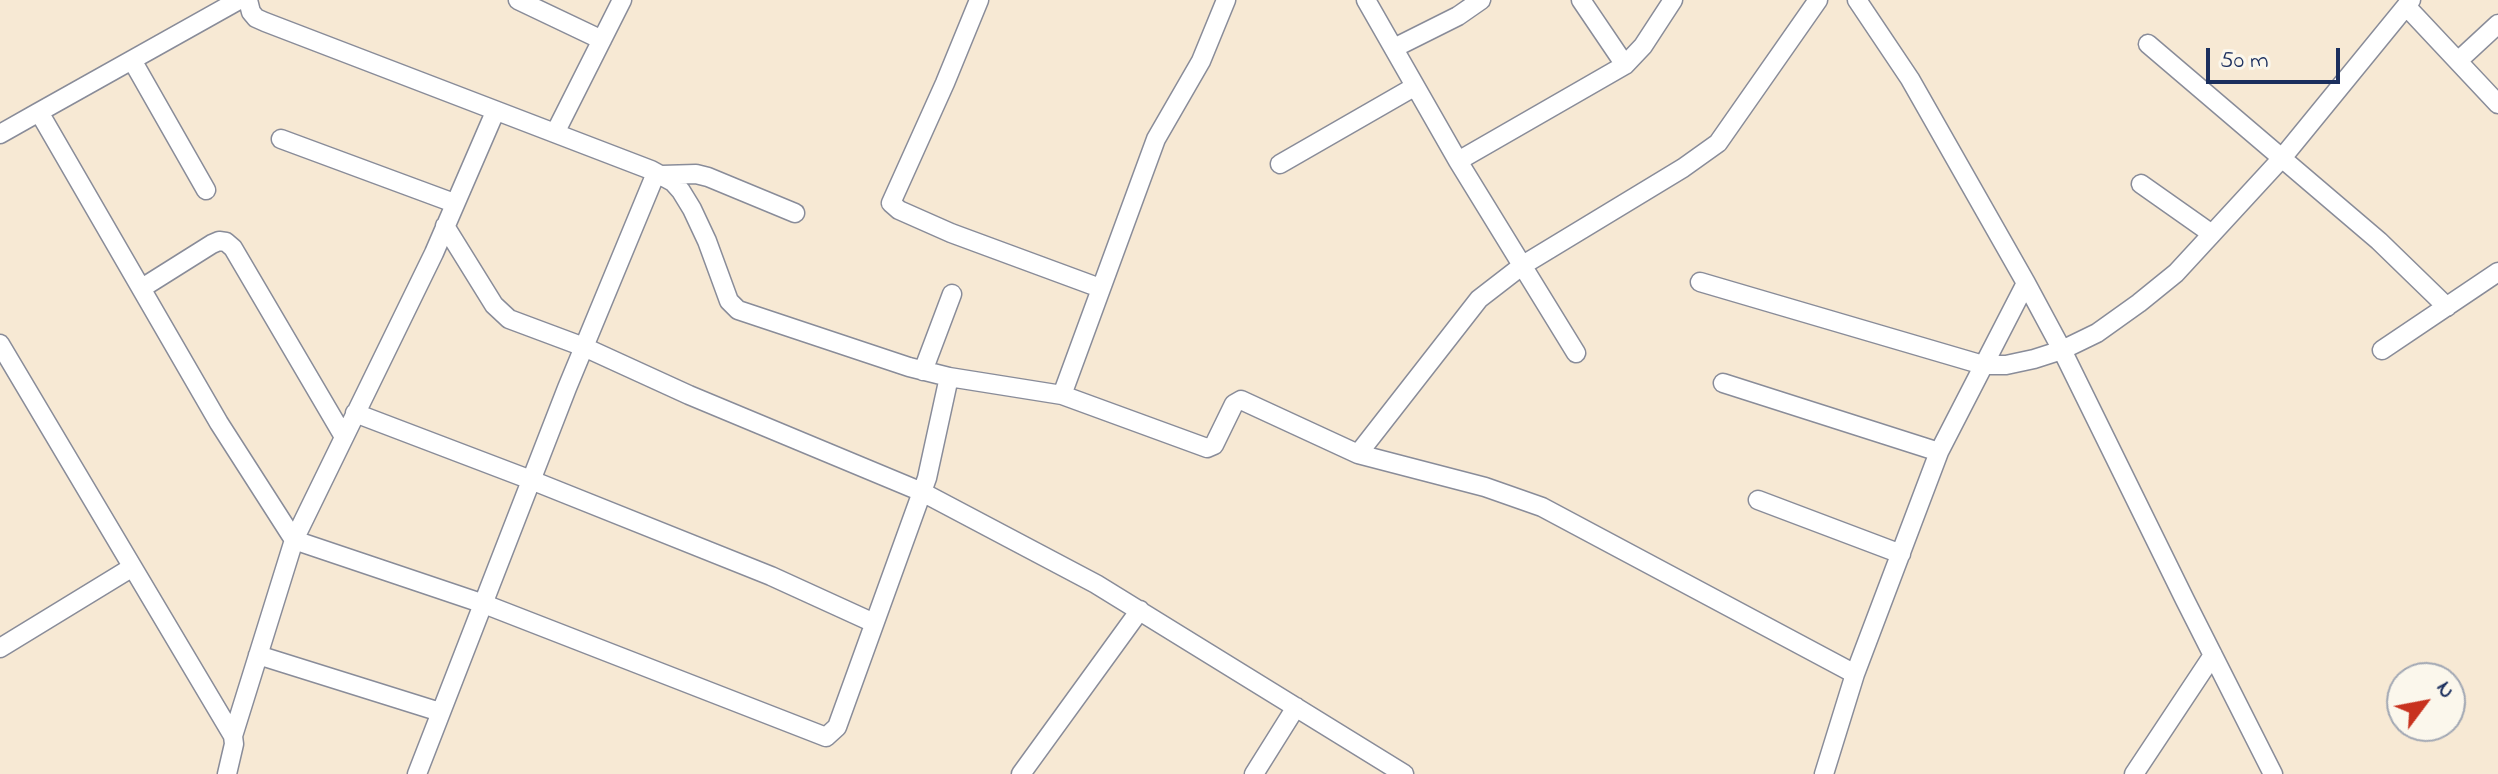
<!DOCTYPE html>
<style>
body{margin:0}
#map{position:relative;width:2498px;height:774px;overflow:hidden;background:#f7e9d4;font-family:"Indie Flower",sans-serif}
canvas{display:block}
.north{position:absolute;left:2386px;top:662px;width:80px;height:80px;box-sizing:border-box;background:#fbf7ec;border:2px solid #a1a7b3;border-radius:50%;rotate:58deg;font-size:22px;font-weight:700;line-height:32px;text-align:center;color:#1b2f5e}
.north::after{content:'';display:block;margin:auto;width:28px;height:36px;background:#c8321e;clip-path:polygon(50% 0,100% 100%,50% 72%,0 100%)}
.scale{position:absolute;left:2206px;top:48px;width:134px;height:36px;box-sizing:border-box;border:4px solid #1b2f5e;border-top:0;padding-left:10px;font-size:24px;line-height:28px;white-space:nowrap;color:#1b2f5e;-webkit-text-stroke:6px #fbf7ec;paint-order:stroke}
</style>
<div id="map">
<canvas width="2498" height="774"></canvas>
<div class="north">N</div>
<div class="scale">50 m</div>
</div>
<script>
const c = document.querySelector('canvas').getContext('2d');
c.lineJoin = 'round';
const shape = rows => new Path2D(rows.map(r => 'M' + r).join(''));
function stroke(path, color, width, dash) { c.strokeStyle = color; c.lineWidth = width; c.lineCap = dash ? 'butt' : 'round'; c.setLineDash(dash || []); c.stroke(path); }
const minor = shape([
 [239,0,39,112,219,423,294,540,484,604,826,737,837,727,927,478,949,377],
 [248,0,251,12,256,18,265,22,651,170,673,182,681,191,692,209,707,241,729,301,738,310,909,367,949,377,1062,395,1207,448,1214,445,1234,404,1241,400,1358,454,1485,487,1542,507,1855,674],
 [518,0,602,40],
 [979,0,945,83,891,203,899,210,951,233,1100,288],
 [1366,0,1458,161,1576,353],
 [1581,0,1625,65],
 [1857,0,1910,79,2026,283,2062,350,2185,600,2273,774],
 [2406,6,2498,104],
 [2148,44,2379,241,2447,307],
 [1394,48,1458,16,1481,0],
 [132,60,206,190],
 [2458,61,2498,24],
 [555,133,622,0],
 [0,134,39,112],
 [281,139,454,203],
 [1458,161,1625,65,1643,46,1673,0],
 [1280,164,1414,87],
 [662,175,696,174,708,177,795,213],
 [2141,184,2212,234],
 [445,226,494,305,509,319,584,347,689,395,922,492,1096,584,1404,774],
 [1700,282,1983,365,2006,365,2034,359,2062,350,2097,333,2139,303,2176,273,2282,158,2411,0],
 [142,288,212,244,219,241,226,242,233,248,344,437],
 [0,344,233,736,234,744,227,774],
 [2382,350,2498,272],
 [923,371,952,294],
 [1723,383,1939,452],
 [1062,395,1156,139,1201,61,1226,0],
 [355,413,531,480,771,576,874,623],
 [1358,454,1479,299,1523,265,1683,168,1718,143,1818,0],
 [1758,500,1901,554],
 [0,648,131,568],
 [258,655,440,712],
 [233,736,294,540,434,253,495,112],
 [417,774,567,388,656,173],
 [1021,774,1140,610],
 [1254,774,1296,707],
 [1824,774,1855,674,1939,452,2026,283],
 [2134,774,2213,655]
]);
stroke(minor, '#898c99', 21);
stroke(minor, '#fff', 18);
</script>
